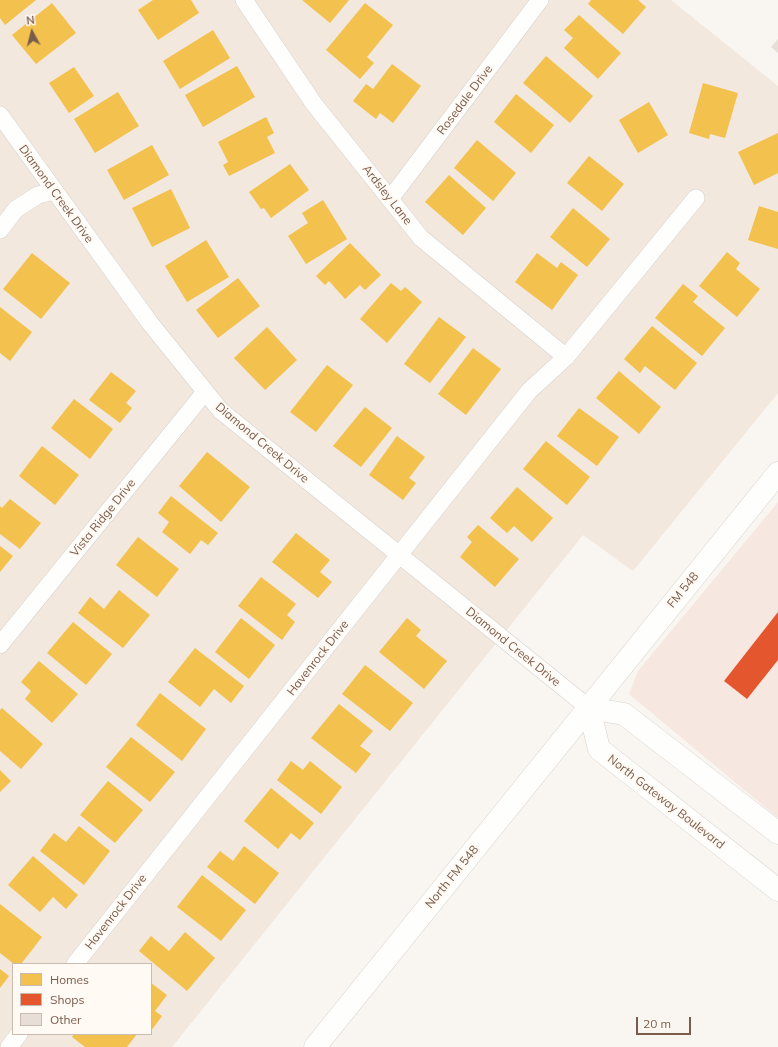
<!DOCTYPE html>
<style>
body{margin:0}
#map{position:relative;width:778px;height:1047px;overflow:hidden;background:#f9f5f0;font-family:Mulish,sans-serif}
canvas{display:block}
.legend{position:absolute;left:12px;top:963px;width:140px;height:72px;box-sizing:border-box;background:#fffaf3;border:1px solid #cabbb1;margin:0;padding:5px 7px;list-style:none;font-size:12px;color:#7a5c4d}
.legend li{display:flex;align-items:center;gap:8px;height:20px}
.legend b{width:20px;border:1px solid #cabbb1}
.north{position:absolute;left:12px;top:12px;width:40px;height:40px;-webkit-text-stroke:3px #fffaf3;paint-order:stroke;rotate:353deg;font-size:11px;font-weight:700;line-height:16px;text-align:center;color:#7a5c4d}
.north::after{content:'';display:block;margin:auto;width:14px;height:18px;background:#7a5c4d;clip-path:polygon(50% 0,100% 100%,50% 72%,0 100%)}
.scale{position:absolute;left:636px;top:1017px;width:55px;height:18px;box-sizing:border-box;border:2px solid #7a5c4d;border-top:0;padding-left:5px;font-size:12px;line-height:14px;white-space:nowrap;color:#7a5c4d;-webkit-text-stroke:3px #fffaf3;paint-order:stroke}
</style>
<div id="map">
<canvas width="778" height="1047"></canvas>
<ul class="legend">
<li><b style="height:11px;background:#f2c14e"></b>Homes</li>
<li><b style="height:11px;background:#e4572e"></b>Shops</li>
<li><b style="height:11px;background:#e6ded7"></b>Other</li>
</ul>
<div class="north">N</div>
<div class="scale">20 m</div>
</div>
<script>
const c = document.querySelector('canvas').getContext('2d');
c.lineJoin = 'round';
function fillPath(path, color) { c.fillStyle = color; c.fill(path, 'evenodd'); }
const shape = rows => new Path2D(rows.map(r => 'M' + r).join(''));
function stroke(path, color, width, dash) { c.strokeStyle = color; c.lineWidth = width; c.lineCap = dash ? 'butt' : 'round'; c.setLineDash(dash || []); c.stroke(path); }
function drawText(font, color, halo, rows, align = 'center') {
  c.font = font + ' Mulish,sans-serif'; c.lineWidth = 4; c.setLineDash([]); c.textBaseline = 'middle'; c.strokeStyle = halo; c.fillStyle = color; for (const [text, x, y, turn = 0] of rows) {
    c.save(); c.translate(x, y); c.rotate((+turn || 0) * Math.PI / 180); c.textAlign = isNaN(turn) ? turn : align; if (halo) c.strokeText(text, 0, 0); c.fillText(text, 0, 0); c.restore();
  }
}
fillPath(shape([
 [0,0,671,0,778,86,778,393,633,571,583,535,172,1047,0,1047],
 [13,964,151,964,151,1034,13,1034]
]), '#f2e8de');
fillPath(shape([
 [778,502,778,818,629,694,638,671]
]), '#f6e8e1');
fillPath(shape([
 [0,0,36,0,5,25,0,18],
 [153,0,191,0,199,13,158,40,138,10],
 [302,0,349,0,330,23],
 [591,0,638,0,646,7,623,34,588,4],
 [52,3,76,33,36,64,12,35],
 [365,3,393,25,367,57,374,63,360,79,326,50],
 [579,15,621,53,598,79,564,48,573,38,564,30],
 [213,30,230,58,180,89,163,61],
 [546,56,593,96,570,123,523,83],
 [392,64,421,86,393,123,380,113,376,119,353,101,366,84,373,89],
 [237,66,255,97,203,127,185,95],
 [74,67,94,96,69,113,49,83],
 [703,83,738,93,725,138,710,134,709,139,689,133],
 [118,92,139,126,95,153,74,119],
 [516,94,554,125,531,153,494,122],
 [649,102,668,135,638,153,619,120],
 [266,117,274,133,267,137,275,153,229,176,223,165,228,162,218,142],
 [778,133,778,173,754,185,738,152],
 [477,140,516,173,493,201,454,168],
 [152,145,169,175,124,200,107,170],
 [589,156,624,184,602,211,567,183],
 [290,164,309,190,271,218,264,208,261,209,249,192],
 [449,175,486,208,463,235,425,202],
 [171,189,190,228,152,247,132,208],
 [323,200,347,239,306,264,288,236,308,223,302,213],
 [759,206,778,212,778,249,748,240],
 [573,208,610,239,587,267,550,237],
 [206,240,229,277,187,302,165,266],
 [350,243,381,275,365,290,360,285,345,299,329,281,325,285,316,276],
 [727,252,740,263,736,269,760,289,737,317,699,286],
 [32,253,70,283,41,319,3,289],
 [537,253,557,268,561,262,578,275,552,310,515,282],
 [238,278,260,306,218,338,196,310],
 [391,283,401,291,405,287,422,302,387,343,360,319],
 [683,284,698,296,693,302,725,328,702,356,655,318],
 [0,307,32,332,10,361,0,353],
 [439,317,466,337,430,383,404,364],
 [652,326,697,363,675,390,645,366,640,373,624,359],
 [267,327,297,360,265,390,234,358],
 [473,348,501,369,466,415,438,394],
 [327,365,353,385,316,432,290,412],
 [619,371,661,407,639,434,596,398],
 [111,372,136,391,126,403,132,408,120,423,89,400],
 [74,399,113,429,90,459,51,428],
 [365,407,392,428,361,467,333,446],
 [579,408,619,437,597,466,557,436],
 [397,436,425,457,409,478,416,483,403,500,369,475],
 [546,441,590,477,567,505,523,469],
 [42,446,79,475,55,505,19,476],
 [207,452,250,487,221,522,179,486],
 [517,487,553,518,532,542,514,526,507,533,490,518],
 [171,496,218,533,208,545,201,540,190,554,162,532,169,522,158,513],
 [10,499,41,523,20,549,0,534,0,506,2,508],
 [478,525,519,559,495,587,460,557,472,542,467,537],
 [296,533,330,560,320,572,332,582,318,598,272,562],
 [138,537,179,569,157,597,116,565],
 [0,546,13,556,0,572],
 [261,577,296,604,287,615,295,622,282,640,238,606],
 [119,590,150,615,123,648,78,613,90,597,104,609],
 [241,618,275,645,249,679,215,652],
 [407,618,421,630,416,636,447,661,424,689,379,652],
 [73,622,112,654,86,685,47,653],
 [195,648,244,686,231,703,214,689,200,707,168,682],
 [39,661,78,694,52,723,25,699,31,691,21,682],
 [365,665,413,703,390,731,342,694],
 [160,693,206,729,182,761,136,725],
 [339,704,373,731,360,746,371,754,356,773,311,738],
 [2,708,43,744,21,769,0,751,0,710],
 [131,737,175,772,150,802,106,767],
 [291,761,303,770,310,761,342,787,321,814,277,780],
 [0,770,11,781,0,792],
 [108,781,143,810,115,843,80,815],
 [271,788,314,823,300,840,291,833,278,849,244,821],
 [79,826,110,851,84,885,40,851,54,833,66,842],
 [244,846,279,873,255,904,207,867,220,851,233,861],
 [33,856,78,895,66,909,53,897,40,912,8,885],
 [202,875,246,910,221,941,177,907],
 [0,904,42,937,21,964,14,964,0,953],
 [185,932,215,958,187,991,139,951,151,936,169,951],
 [0,969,9,976,0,988],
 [151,983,167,995,155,1011,162,1016,151,1031],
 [74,1034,137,1034,127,1047,85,1047,72,1037]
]), '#f2c14e');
fillPath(shape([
 [778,612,778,660,747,699,724,681]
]), '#e4572e');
fillPath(shape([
 [778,39,778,53,771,47]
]), '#e6ded7');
const minor = shape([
 [244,0,314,104,421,238,566,357],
 [0,115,150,323,221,411,589,708],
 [390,199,540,0],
 [0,230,16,209,38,195,54,191],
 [0,645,205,392],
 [75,964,529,391,566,357,696,198],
 [9,1047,19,1034]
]);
const secondary = shape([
 [589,708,599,749,778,890],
 [589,708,624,714,778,833],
 [315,1047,778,473]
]);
stroke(minor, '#d7d1cb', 18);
stroke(secondary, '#d9d2cb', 23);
stroke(minor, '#fefefd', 17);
stroke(secondary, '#fefefd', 22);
drawText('12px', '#7a5c4d', '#fffaf3', [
 ["Rosedale Drive",465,100,-53],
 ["Diamond Creek Drive",56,194,54],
 ["Ardsley Lane",387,195,52],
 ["Diamond Creek Drive",262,443,40],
 ["Vista Ridge Drive",103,518,-51],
 ["FM 548",683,590,-51],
 ["Diamond Creek Drive",513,647,39],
 ["Havenrock Drive",318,658,-52],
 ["North Gateway Boulevard",666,802,38],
 ["North FM 548",452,877,-51],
 ["Havenrock Drive",116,912,-52]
]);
</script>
